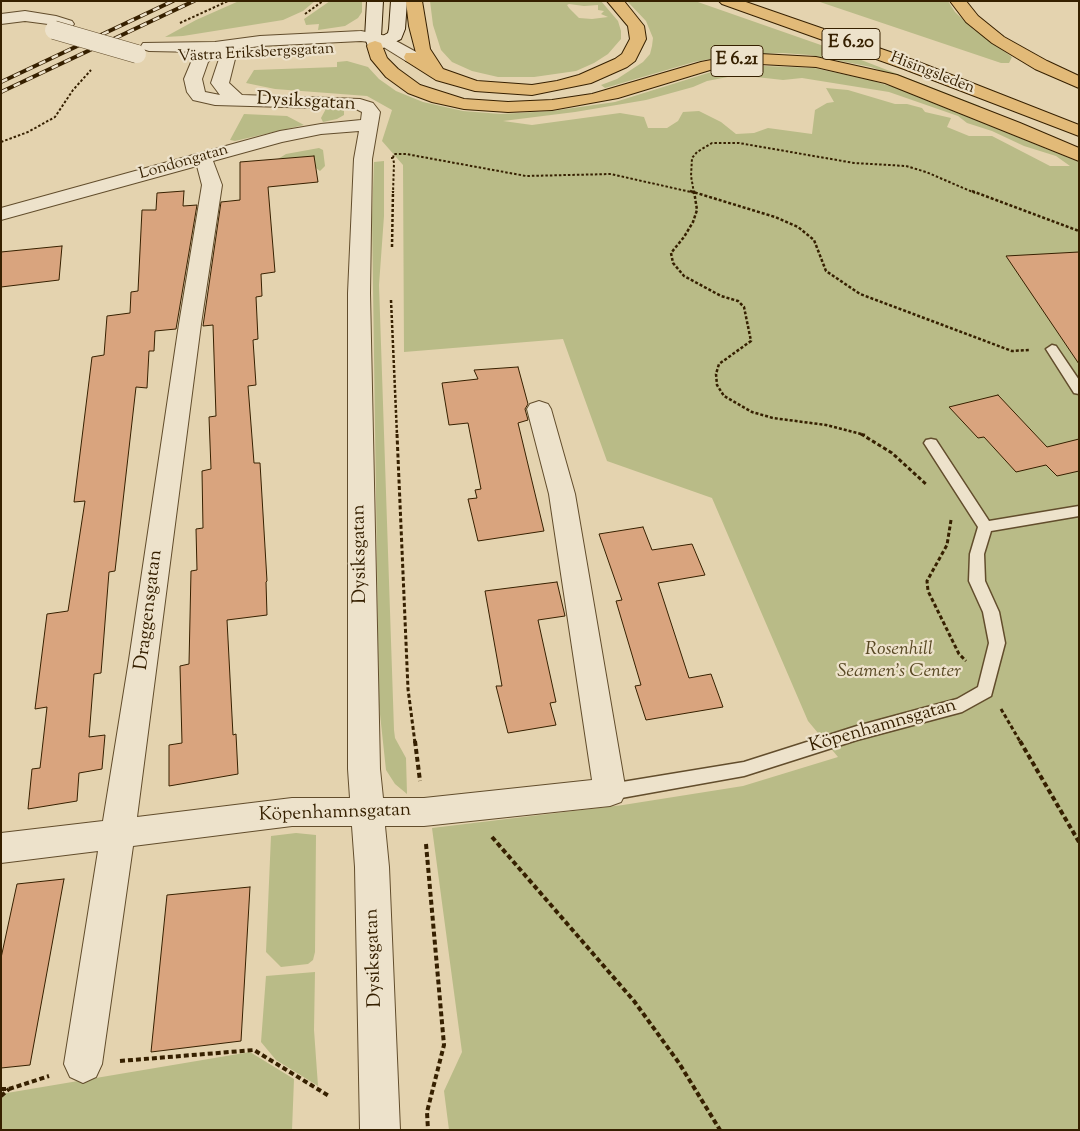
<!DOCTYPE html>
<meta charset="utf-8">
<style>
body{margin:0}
#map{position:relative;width:1080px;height:1131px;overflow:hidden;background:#e4d3af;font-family:"Sorts Mill Goudy",serif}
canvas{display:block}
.frame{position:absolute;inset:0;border:2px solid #362000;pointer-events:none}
</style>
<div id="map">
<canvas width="1080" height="1131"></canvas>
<div class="frame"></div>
</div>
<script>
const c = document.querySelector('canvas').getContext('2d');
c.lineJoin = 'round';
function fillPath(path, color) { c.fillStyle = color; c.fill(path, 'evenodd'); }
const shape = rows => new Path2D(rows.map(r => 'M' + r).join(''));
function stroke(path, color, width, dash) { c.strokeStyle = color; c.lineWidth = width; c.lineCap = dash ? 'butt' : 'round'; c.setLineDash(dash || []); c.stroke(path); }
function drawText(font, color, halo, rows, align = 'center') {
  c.font = font + ' "Sorts Mill Goudy",serif'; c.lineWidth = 4.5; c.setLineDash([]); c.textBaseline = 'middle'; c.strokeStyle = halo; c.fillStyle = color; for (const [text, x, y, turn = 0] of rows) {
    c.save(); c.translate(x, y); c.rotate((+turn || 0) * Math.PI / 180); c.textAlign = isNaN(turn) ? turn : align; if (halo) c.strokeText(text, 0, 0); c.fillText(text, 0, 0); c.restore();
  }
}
fillPath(shape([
 [239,1,315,1,303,11,283,20,183,36,165,37,196,20],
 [330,1,362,1,362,12,358,18,345,26,318,30,319,24,306,25,304,19],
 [430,1,601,1,618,21,621,31,621,39,608,54,594,63,576,71,534,77,498,77,472,71,452,62,441,50,433,25],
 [569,4,584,6,598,5,598,10,604,11,601,14,608,17,592,19,579,18,569,8,567,5],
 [627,1,695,1,838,51,980,106,978,107,871,67,810,55,783,53,732,55,694,62,605,88,601,85,617,79,643,62,650,54,652,46,653,38,646,21],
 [817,1,948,1,955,12,973,29,1012,57,1009,63,1001,63],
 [347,61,368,67,379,79,396,91,423,102,463,111,501,114,552,111,615,102,708,73,727,69,764,66,814,68,870,80,896,88,1079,162,1079,1130,449,1130,444,1091,462,1052,432,828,623,805,743,786,838,757,808,721,712,498,607,461,563,339,404,352,403,165,382,141,392,110,367,96,275,89,246,83,254,70,337,67,337,62],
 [738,75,783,80,802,78,889,92,958,116,967,123,992,131,1024,146,1056,156,1070,166,1050,166,992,136,969,136,947,127,951,118,925,112,922,108,907,104,895,104,848,90,826,88,834,102,827,103,815,110,812,134,768,128,754,133,736,134,721,122,699,111,683,112,678,121,667,128,648,128,644,117,620,113,532,125,503,121,575,112,646,100,693,87,707,81],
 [328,105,341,109,344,111,344,115,337,119,323,122,321,118],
 [244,114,287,116,304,125,235,141,230,140],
 [319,148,323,150,325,166,320,171,301,157,278,159,286,154],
 [384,161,384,216,379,285,394,730,395,738,406,758,407,794,395,784,386,770,379,705,372,218,374,162],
 [296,833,316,835,315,952,313,960,308,964,281,967,266,952,271,836],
 [315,972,314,1030,318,1086,276,1060,261,1042,266,976],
 [250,1052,294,1079,292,1130,1,1130,1,1094]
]), '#b9bb87');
const building = shape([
 [314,156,318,182,268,187,275,272,261,274,262,296,256,297,258,339,253,340,256,385,248,386,254,463,260,463,267,581,266,582,267,615,227,620,233,735,236,734,238,774,169,786,169,745,182,743,180,666,189,664,191,571,197,570,196,529,203,528,202,471,211,469,209,417,216,416,213,325,203,326,221,202,240,200,240,162,314,156],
 [184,191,183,206,197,205,176,329,155,331,154,351,149,351,147,388,136,387,115,571,109,572,101,673,94,674,89,737,105,735,102,769,79,773,77,801,28,809,32,769,40,768,47,707,35,709,47,614,68,611,85,501,74,502,92,357,104,355,107,316,130,313,131,292,138,291,142,210,156,210,157,193,184,191],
 [62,246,59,280,1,287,1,252,62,246],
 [1079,252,1079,364,1006,256,1079,252],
 [518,367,528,404,525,409,528,420,518,423,544,531,478,541,468,499,477,498,475,490,481,489,468,423,449,425,442,383,478,379,474,370,518,367],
 [998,395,1047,447,1079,439,1079,471,1057,476,1046,465,1016,472,984,437,978,438,949,407,998,395],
 [643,527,652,550,692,544,705,575,658,583,689,678,711,674,723,707,646,720,635,686,641,685,616,601,622,600,599,534,643,527],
 [557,582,565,616,538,620,556,702,550,703,556,725,508,733,496,686,502,686,485,591,557,582],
 [64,879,30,1065,1,1068,1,958,17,884,64,879],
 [250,887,241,1041,151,1052,167,895,250,887]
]);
fillPath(building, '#d9a47e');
stroke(building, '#362000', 1);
const lane = shape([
 [1052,345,1056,346,1079,380,1079,394,1074,393,1046,349,1052,345],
 [931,439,936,440,989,521,1079,506,1079,516,991,531,984,554,985,581,999,612,1005,643,991,696,962,712,857,740,744,776,610,800,604,797,601,792,604,787,610,784,744,762,857,726,957,699,978,687,989,643,983,612,969,581,970,554,978,527,924,443,926,440,931,439]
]);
const street = shape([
 [25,11,56,16,72,21,74,24,72,27,66,29,48,24,25,21,1,24,1,14,25,11],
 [361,31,387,36,418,53,420,57,418,61,412,62,406,61,377,43,361,41,260,46,230,50,235,59,229,83,242,95,360,99,373,103,380,112,372,159,370,293,380,769,383,798,424,798,592,780,549,494,527,409,530,404,539,401,548,404,551,409,575,494,626,792,621,802,610,806,424,826,385,826,389,867,400,1130,360,1130,355,867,352,826,292,826,133,846,102,1064,96,1077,83,1083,70,1077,64,1064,98,851,1,863,1,833,103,821,129,660,179,324,202,185,197,166,1,220,1,208,280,131,321,124,361,120,362,112,356,109,215,105,193,100,187,92,184,79,192,60,200,52,149,51,143,49,141,46,143,43,215,42,260,36,361,31],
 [216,55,219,59,211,83,220,95,205,92,202,79,208,62,216,55],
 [359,131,354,159,348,293,348,769,350,798,292,798,137,817,201,324,222,185,213,161,282,142,321,134,359,131]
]);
const secondary = shape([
 [367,1,383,1,381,37,388,33,389,29,391,1,407,1,405,29,401,39,381,49,369,49,365,38,367,1]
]);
const highway = shape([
 [406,1,422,1,430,49,443,69,477,81,532,85,557,81,579,75,615,59,622,54,630,39,628,26,607,1,624,1,644,26,646,39,635,61,627,67,591,83,532,95,475,91,436,80,406,61,404,57,406,53,416,53,409,26,406,1],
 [719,1,743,1,916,61,1079,125,1079,136,904,69,722,4,719,1],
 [950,1,966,1,978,16,1004,37,1047,61,1079,76,1079,88,1035,69,992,43,966,22,950,1],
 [375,41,381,43,387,58,398,69,420,85,464,99,508,102,552,100,592,94,701,62,732,56,760,54,816,57,897,75,1020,123,1079,148,1079,161,885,83,816,67,760,64,732,66,710,70,618,98,552,110,508,112,464,109,432,102,408,93,386,77,371,59,367,46,369,43,375,41]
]);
stroke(lane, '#624d2c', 3);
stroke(street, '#624d2c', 2);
stroke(secondary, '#362000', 2);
stroke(highway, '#362000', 2);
stroke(shape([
 [305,14,323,1],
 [180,23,228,1],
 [1,142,28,132,55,117,73,90,91,70],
 [391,158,393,158,394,163,393,193],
 [393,158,394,154,406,154,526,176,611,174,695,193],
 [694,193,691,176,692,158,697,152,712,143,739,143,854,163,906,166,926,172,975,193]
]), '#362000', 2, [2.5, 2]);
stroke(shape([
 [690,191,775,217,798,227,814,240,826,271,860,294,1012,351,1029,350],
 [694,191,697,210,693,222,684,237,671,253,673,263,684,276,721,296,738,301,744,307,751,341,719,364,716,374,717,385,724,396,752,412,773,418,826,425,865,435],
 [972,191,1079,231],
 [392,247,393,191],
 [391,300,397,435]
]), '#362000', 2.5, [3, 2]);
stroke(shape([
 [397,434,408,689,415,743],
 [861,434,892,453,927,485],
 [951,520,947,545,927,581,928,591,959,654,966,661],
 [1001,709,1021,743]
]), '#362000', 3, [4, 2.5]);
stroke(shape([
 [415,741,420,781],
 [1020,741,1079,842],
 [492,837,634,1001,679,1063,720,1130],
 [426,844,444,1045,427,1112,428,1130],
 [120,1061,254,1050,329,1096],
 [1,1089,9,1089,49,1076],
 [1,1096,9,1089]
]), '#362000', 4, [5, 3]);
fillPath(lane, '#ede2cb');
fillPath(street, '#ede2cb');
fillPath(secondary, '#ede2cb');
fillPath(highway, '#e2ba78');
const rail = shape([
 [1,82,173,1],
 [1,92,194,1]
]);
stroke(rail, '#362000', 4);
stroke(rail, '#ede2cb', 2.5, [7]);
const streetBridge = shape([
 [54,30,137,54]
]);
stroke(streetBridge, '#624d2c', 19, []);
stroke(streetBridge, '#ede2cb', 18);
drawText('16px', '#362000', '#ede2cb', [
 ["Västra Eriksbergsgatan",256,54,-3],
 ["Hisingsleden",932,74,21],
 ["Londongatan",184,163,-16]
]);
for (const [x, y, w] of [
 [851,44,58],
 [737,61,52]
]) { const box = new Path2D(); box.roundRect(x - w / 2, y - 15.5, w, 31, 4); c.fillStyle = '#ede2cb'; c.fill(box); stroke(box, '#362000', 1); }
drawText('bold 18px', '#362000', null, [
 ["E 6.20",851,44],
 ["E 6.21",737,61]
]);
drawText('19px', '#362000', '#ede2cb', [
 ["Dysiksgatan",306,103,3],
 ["Dysiksgatan",361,554,-91],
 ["Draggensgatan",150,610,-83],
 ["Köpenhamnsgatan",883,727,-16],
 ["Köpenhamnsgatan",335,814,-2],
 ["Dysiksgatan",375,958,-92]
]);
drawText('italic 19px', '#574722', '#ede2cb', [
 ["Rosenhill",899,651],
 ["Seamen's Center",899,673]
]);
</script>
